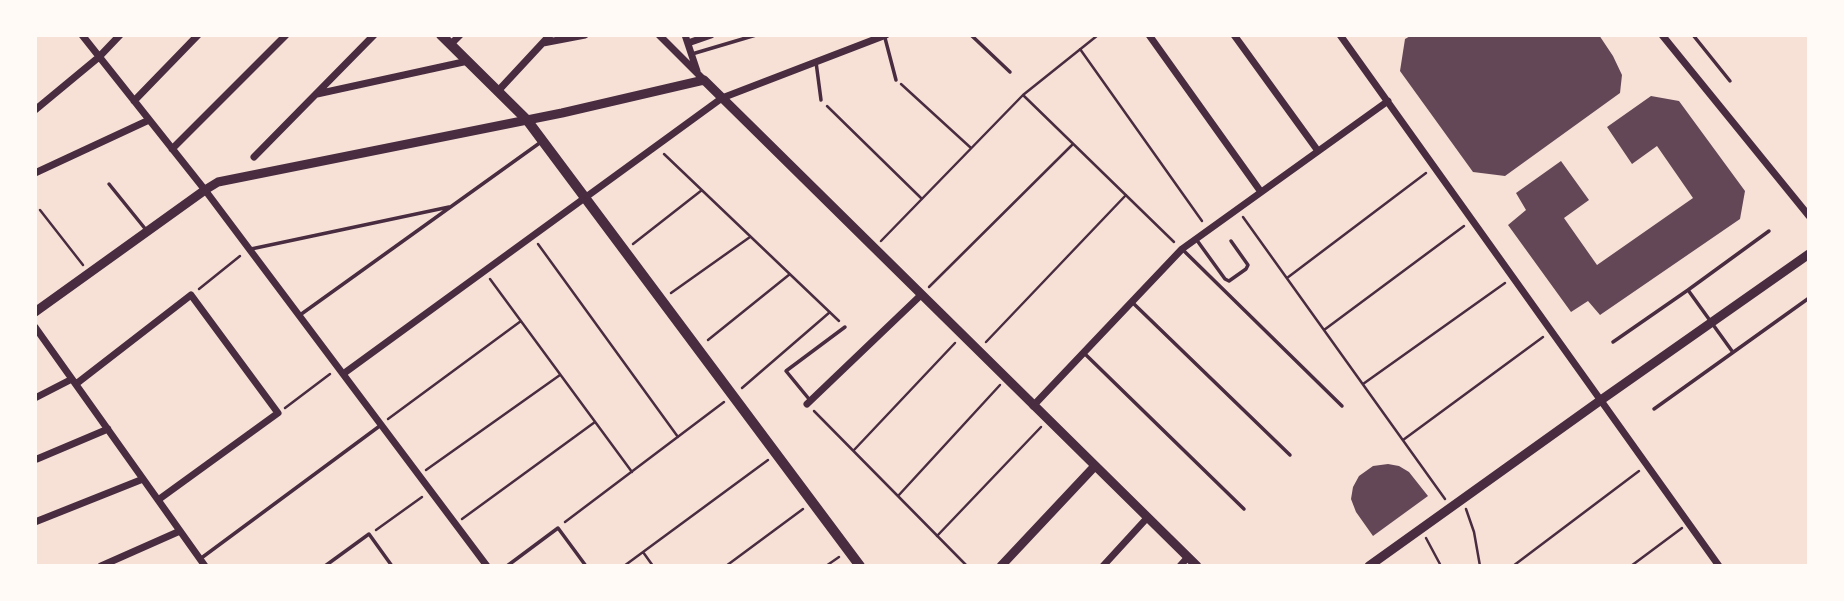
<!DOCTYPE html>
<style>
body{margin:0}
#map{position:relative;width:1844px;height:601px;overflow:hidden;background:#f7e1d7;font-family:"IBM Plex Serif",serif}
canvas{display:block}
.frame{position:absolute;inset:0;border:37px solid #fffaf5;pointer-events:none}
</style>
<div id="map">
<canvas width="1844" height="601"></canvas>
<div class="frame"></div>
</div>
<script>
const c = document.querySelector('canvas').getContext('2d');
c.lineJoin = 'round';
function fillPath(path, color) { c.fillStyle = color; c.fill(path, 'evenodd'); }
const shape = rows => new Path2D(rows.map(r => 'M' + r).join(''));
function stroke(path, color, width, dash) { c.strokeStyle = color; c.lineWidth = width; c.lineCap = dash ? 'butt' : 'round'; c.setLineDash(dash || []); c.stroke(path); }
fillPath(shape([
 [1412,35,1599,35,1613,56,1622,75,1620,93,1505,176,1473,172,1400,71,1405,39],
 [1651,96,1679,101,1745,191,1740,219,1600,315,1588,301,1571,312,1508,225,1526,210,1516,193,1561,161,1589,200,1564,218,1597,265,1693,198,1657,146,1632,164,1607,127],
 [1388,464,1399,466,1409,472,1428,496,1373,536,1356,512,1351,499,1353,487,1359,476,1373,466]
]), '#644757');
stroke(shape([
 [1080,49,1202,221],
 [901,84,971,148],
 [1023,95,1174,242],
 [827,106,922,199],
 [664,154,839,321],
 [40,210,83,265],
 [1243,217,1445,499],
 [881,241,1023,95,1098,35],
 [538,244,678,437],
 [633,244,702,190],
 [1287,278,1426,173],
 [490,279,632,472],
 [929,287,1073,144],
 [199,289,240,256],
 [671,293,750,237],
 [1324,330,1464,226],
 [708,340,790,274],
 [986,342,1126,195],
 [1363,384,1505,283],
 [742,388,830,312],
 [285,408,330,374],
 [814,411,967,566],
 [388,419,521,321],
 [1403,440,1543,337],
 [854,450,955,343],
 [426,470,560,375],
 [898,496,1000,385],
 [1466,509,1474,532,1480,566],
 [462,519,595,422],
 [565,522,724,402],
 [376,530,422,497],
 [937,536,1041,427],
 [1426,538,1441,566],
 [643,552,653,566],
 [624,566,768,460],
 [726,566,803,509],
 [826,566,839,557],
 [1513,566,1639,471],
 [1631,566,1682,528]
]), '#4a2c40', 2.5);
stroke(shape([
 [971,35,1010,72],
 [1693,35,1730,81],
 [885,38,896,80],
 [692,54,756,35],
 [816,62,821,100],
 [109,184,147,231],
 [1196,239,1225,279,1229,281,1246,269,1248,265,1231,241],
 [251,249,449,207],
 [1182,249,1342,406],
 [1688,290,1732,351],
 [1133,303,1290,455],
 [300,315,541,142],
 [1613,342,1688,290,1769,231],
 [1084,353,1244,509],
 [809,399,786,371,845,327],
 [1654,409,1809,298],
 [200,559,381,425],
 [325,566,369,534,392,566],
 [507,566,558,528,586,566]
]), '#4a2c40', 3.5);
stroke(shape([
 [82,35,205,190,487,566],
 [659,35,704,80],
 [685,35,697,71],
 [1149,35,1261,192],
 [1234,35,1318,151],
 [1340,35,1719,566],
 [1662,35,1809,216],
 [543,43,585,35],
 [688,43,711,35],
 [451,44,460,35],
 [498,91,550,35],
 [317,94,468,61],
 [134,101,198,35],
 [35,110,99,57,120,35],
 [172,149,286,35],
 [254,157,374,35],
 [35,173,149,120],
 [35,327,205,566],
 [343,374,722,98,886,35],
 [76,384,191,295,278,413,158,500],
 [35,398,72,379],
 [807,404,921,295],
 [1033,406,1182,249,1388,101],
 [37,459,108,429],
 [35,522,143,479],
 [101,566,180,531],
 [1103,566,1147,518],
 [1180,566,1188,557]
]), '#4a2c40', 7);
stroke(shape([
 [35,312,205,190,218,182,562,113,704,80,1197,566],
 [1001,566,1094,467],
 [1369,566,1601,400,1809,254]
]), '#4a2c40', 9);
stroke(shape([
 [441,35,527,120,860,566]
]), '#4a2c40', 10);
</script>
